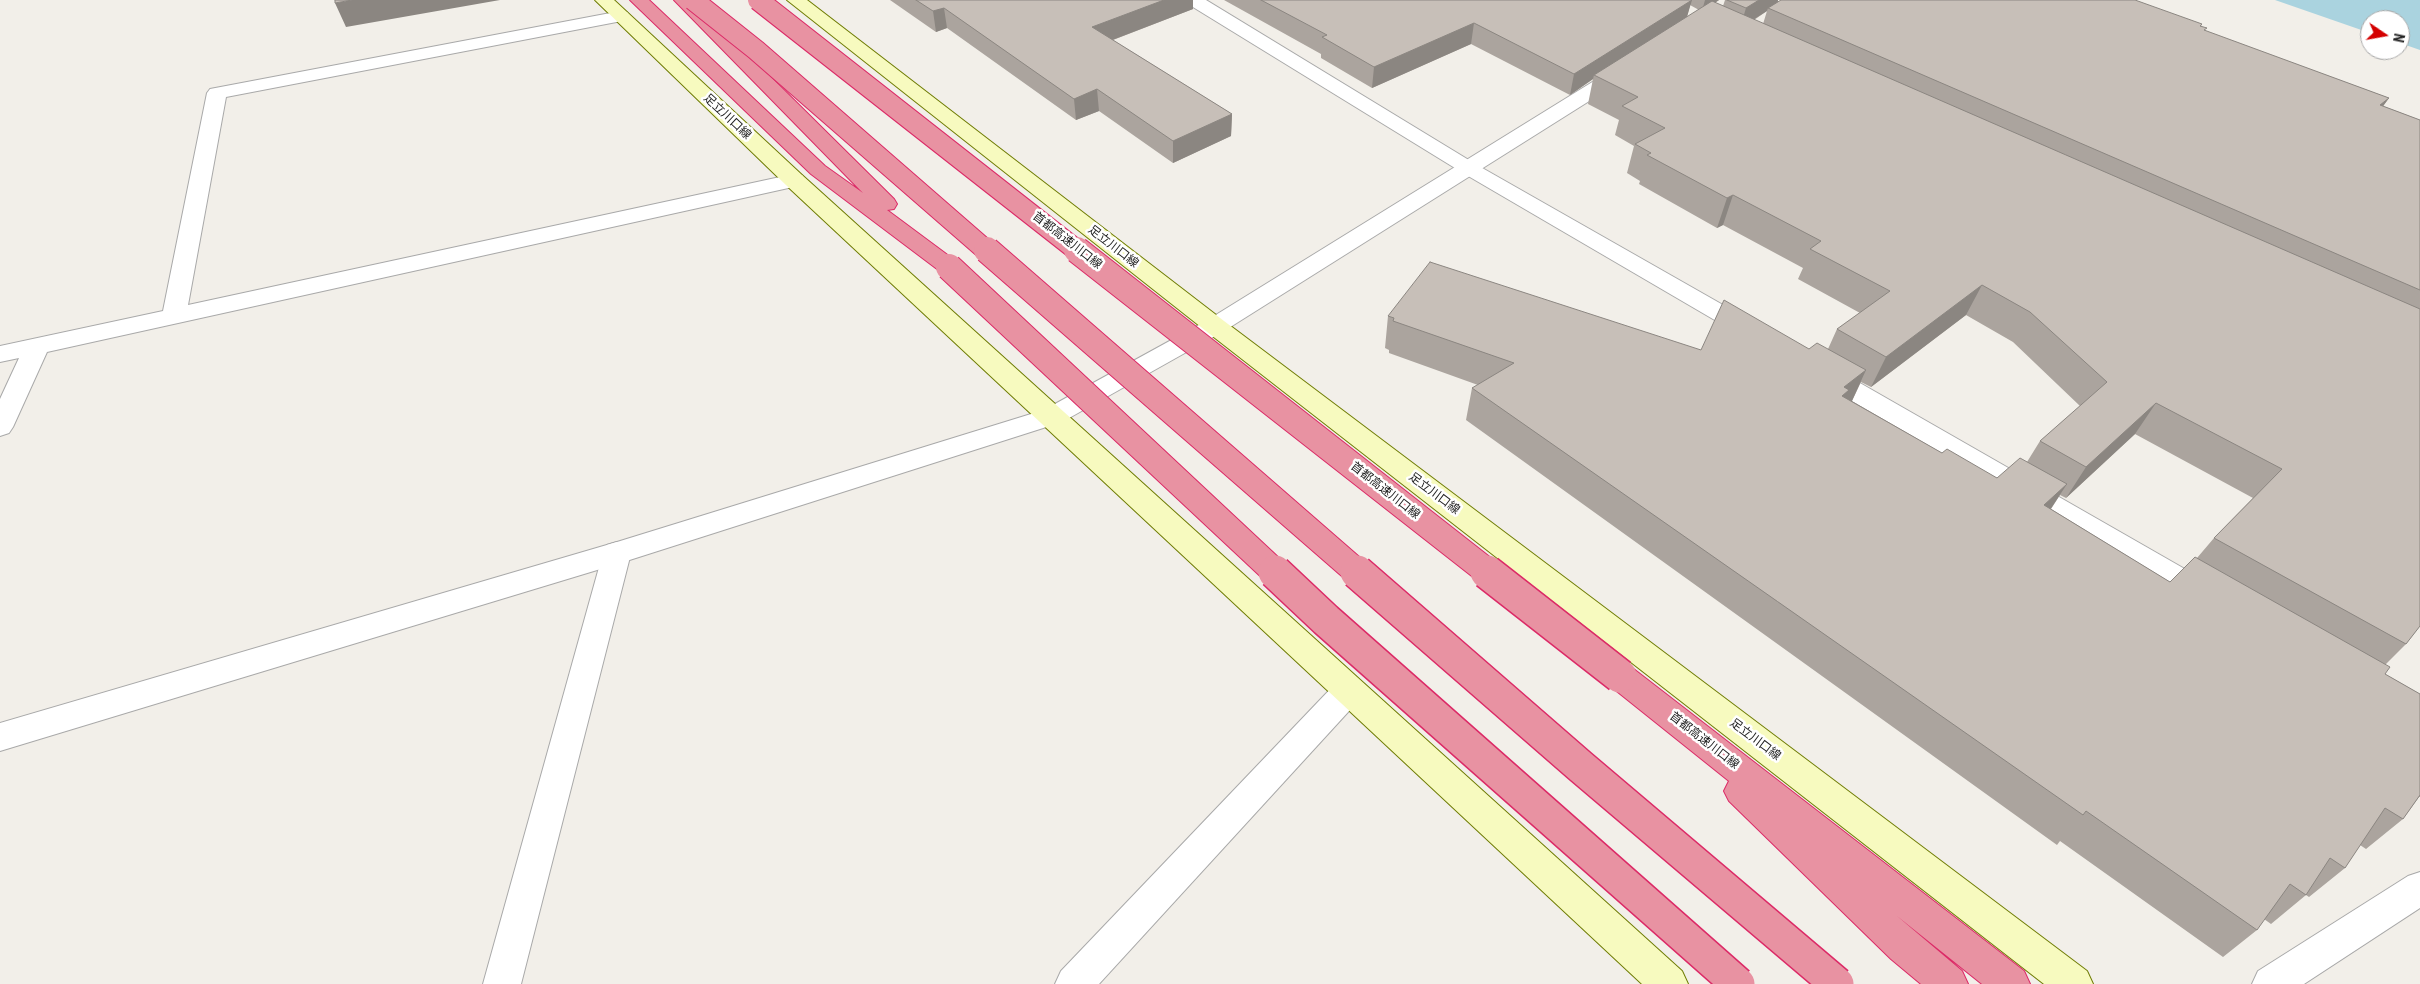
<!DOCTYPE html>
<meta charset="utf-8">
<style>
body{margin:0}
#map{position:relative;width:2420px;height:984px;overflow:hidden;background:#f2efe9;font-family:"Roboto Condensed",sans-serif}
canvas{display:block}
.north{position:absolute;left:2360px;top:10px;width:50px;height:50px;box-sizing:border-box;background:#fff;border:1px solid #a7a7a7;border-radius:50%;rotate:102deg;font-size:14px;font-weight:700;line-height:20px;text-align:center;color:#222}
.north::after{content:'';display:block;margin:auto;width:18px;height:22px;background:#d40000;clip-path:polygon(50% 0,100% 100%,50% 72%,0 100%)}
</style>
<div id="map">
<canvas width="2420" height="984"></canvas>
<div class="north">N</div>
</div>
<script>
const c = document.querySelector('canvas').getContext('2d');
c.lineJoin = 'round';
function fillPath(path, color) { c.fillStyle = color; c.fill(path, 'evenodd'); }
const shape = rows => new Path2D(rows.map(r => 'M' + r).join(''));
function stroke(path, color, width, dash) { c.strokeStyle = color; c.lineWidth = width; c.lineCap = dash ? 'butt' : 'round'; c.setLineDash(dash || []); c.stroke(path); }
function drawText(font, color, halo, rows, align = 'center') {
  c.font = font + ' "Roboto Condensed","Noto Sans JP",sans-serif'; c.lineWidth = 5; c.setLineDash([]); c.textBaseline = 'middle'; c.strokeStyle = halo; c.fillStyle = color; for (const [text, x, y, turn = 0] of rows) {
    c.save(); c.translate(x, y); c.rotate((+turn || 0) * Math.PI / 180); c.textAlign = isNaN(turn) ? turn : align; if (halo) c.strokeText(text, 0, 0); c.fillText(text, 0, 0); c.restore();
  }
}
fillPath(shape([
 [2275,0,2420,0,2420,50,2400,43,2400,20,2370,20,2370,33]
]), '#aad3df');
const minor = shape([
 [1185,0,1206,0,1477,165,1760,326,1763,331,1760,336,1751,339,1742,336,1463,173,1188,4,1185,0],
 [621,11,627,12,630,16,627,20,226,97,188,305,794,174,802,175,805,180,802,185,47,352,13,427,9,433,0,436,0,399,19,358,0,362,0,346,163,311,207,93,210,89,621,11],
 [1823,365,1832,367,2218,588,2223,596,2218,604,2208,607,2198,604,1814,379,1810,373,1814,367,1823,365],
 [617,542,627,545,631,553,521,984,483,984,603,553,607,545,617,542],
 [1349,677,1360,681,1365,690,1360,699,1099,984,1055,984,1061,971,1338,681,1349,677],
 [2420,872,2420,908,2304,984,2252,984,2258,971,2408,876,2420,872]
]);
const tertiary = shape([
 [1622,66,1629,68,1632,72,1629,76,1224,331,1062,422,617,564,0,751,0,723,617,542,1044,410,1206,321,1615,68,1622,66]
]);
const secondary = shape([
 [595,0,614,0,802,175,1682,971,1688,984,1642,984,786,185,595,0],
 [787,0,807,0,1224,321,2087,971,2093,984,2044,984,1206,331,787,0]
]);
const motorway = shape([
 [630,0,649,0,825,166,863,193,674,0,693,0,894,199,897,204,894,209,887,210,957,262,961,267,957,272,949,274,941,272,811,174,630,0],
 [1620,663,1631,667,2024,971,2030,984,1982,984,1897,916,1962,971,1968,984,1921,984,1891,959,1729,801,1724,791,1729,781,1609,685,1604,676,1609,667,1620,663]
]);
stroke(minor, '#a9a9a9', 2);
stroke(tertiary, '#a9a9a9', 2);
stroke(secondary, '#707d05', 2);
stroke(motorway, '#dc2a67', 2);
fillPath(minor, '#fff');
fillPath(tertiary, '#fff');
fillPath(secondary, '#f7fabf');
fillPath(motorway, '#e892a2');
const motorwayBridgeFar2 = shape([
 [693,0,756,50,988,252],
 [758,0,1079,252]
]);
const motorwayBridgeFar1 = shape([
 [987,250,1358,573],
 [1077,250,1489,573],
 [949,267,1276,573]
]);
const motorwayBridge = shape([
 [1275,572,1326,620,1738,984],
 [1357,572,1580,766,1837,984],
 [1487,572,1620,676]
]);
stroke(motorwayBridgeFar2, '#dc2a67', 22, []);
stroke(motorwayBridgeFar1, '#dc2a67', 28, []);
stroke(motorwayBridge, '#dc2a67', 36, []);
stroke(motorwayBridgeFar2, '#e892a2', 20);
stroke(motorwayBridgeFar1, '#e892a2', 26);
stroke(motorwayBridge, '#e892a2', 33);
fillPath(shape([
 [890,0,1193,0,1193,9,1113,40,1232,114,1231,136,1173,163,1099,111,1076,120,947,28,936,32],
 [1224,0,1719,0,1715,3,1723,6,1725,0,1778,0,1778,2,2202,24,2201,26,2205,31,2389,98,2383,106,2420,120,2420,626,2406,644,2385,665,2385,674,2420,694,2420,797,2419,797,2403,819,2366,849,2360,845,2345,868,2309,897,2306,895,2271,924,2264,919,2257,930,2223,957,2060,841,2057,845,1466,420,1472,388,1478,385,1389,353,1389,350,1385,348,1388,316,1701,350,1828,349,1837,329,1860,313,1798,279,1803,268,1723,225,1717,228,1639,184,1640,181,1627,173,1634,146,1615,135,1619,120,1588,104,1593,79,1570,95,1471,44,1372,88,1321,58,1321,54],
 [1690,5,1699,10,1687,17],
 [1767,11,1763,24,1754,20],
 [1966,315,2013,342,2080,406,2040,441,2027,462,1997,478,1942,453,1852,401,1861,382,1871,387],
 [2135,434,2253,498,2214,538,2197,558,2170,582,2051,509,2060,495,2066,498]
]), '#aba49e');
fillPath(shape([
 [352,0,500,0,346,27,335,3],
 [1164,0,1193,0,1193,9,1094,47,1092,27],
 [1692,0,1686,20,1594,75,1593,79,1570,95,1574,74],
 [1705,0,1719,0,1702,11],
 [1759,0,1778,0,1777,5,1768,8,1767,11,1740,28,1746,8],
 [944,8,947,28,936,32,933,11],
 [1474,23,1471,44,1372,88,1374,67],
 [1097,89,1099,111,1076,120,1074,99],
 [2389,98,2368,127,2380,105],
 [1232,114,1231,136,1173,163,1173,141],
 [1733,195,1723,225,1717,228,1727,198],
 [1982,285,1966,315,1871,387,1886,357],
 [1866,370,1851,403,1835,422,1844,387],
 [2156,403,2135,434,2066,498,2086,467],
 [2067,484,2046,516,2044,505]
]), '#8b8681');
const building = shape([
 [335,0,352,0,335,3,335,0],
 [916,0,1164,0,1092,27,1232,114,1173,141,1097,89,1074,99,944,8,933,11,916,0],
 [1261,0,1692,0,1574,74,1474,23,1374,67,1322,37,1327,35,1261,0],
 [1727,0,1759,0,1746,8,1727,0],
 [1781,0,2135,0,2202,24,2200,26,2207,28,2204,30,2389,98,2380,105,2420,120,2420,290,1768,8,1781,0],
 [1712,1,2420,309,2420,626,2406,644,2214,538,2282,469,2156,403,2086,467,2040,441,2107,382,2030,312,1982,285,1886,357,1837,329,1890,291,1810,249,1821,241,1733,195,1727,198,1647,155,1651,153,1635,144,1665,128,1622,106,1638,97,1594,75,1712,1],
 [1430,262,1701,350,1724,300,1809,349,1817,343,1866,370,1844,387,1849,390,1842,396,1942,453,1947,449,1997,478,2020,458,2067,484,2044,505,2170,582,2195,557,2390,667,2385,674,2420,694,2420,795,2403,819,2385,808,2345,868,2330,858,2306,895,2290,884,2257,930,2086,811,2083,815,1472,388,1514,363,1393,321,1394,318,1388,316,1430,262]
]);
fillPath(building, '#c7bfb8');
stroke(building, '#8b8681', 1);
drawText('12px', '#222', '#fff', [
 ["足立川口線",727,117,43],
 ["首都高速川口線",1067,241,38],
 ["足立川口線",1113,247,38],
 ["首都高速川口線",1385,491,38],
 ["足立川口線",1434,494,37],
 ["足立川口線",1755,740,37],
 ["首都高速川口線",1704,741,38]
]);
</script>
